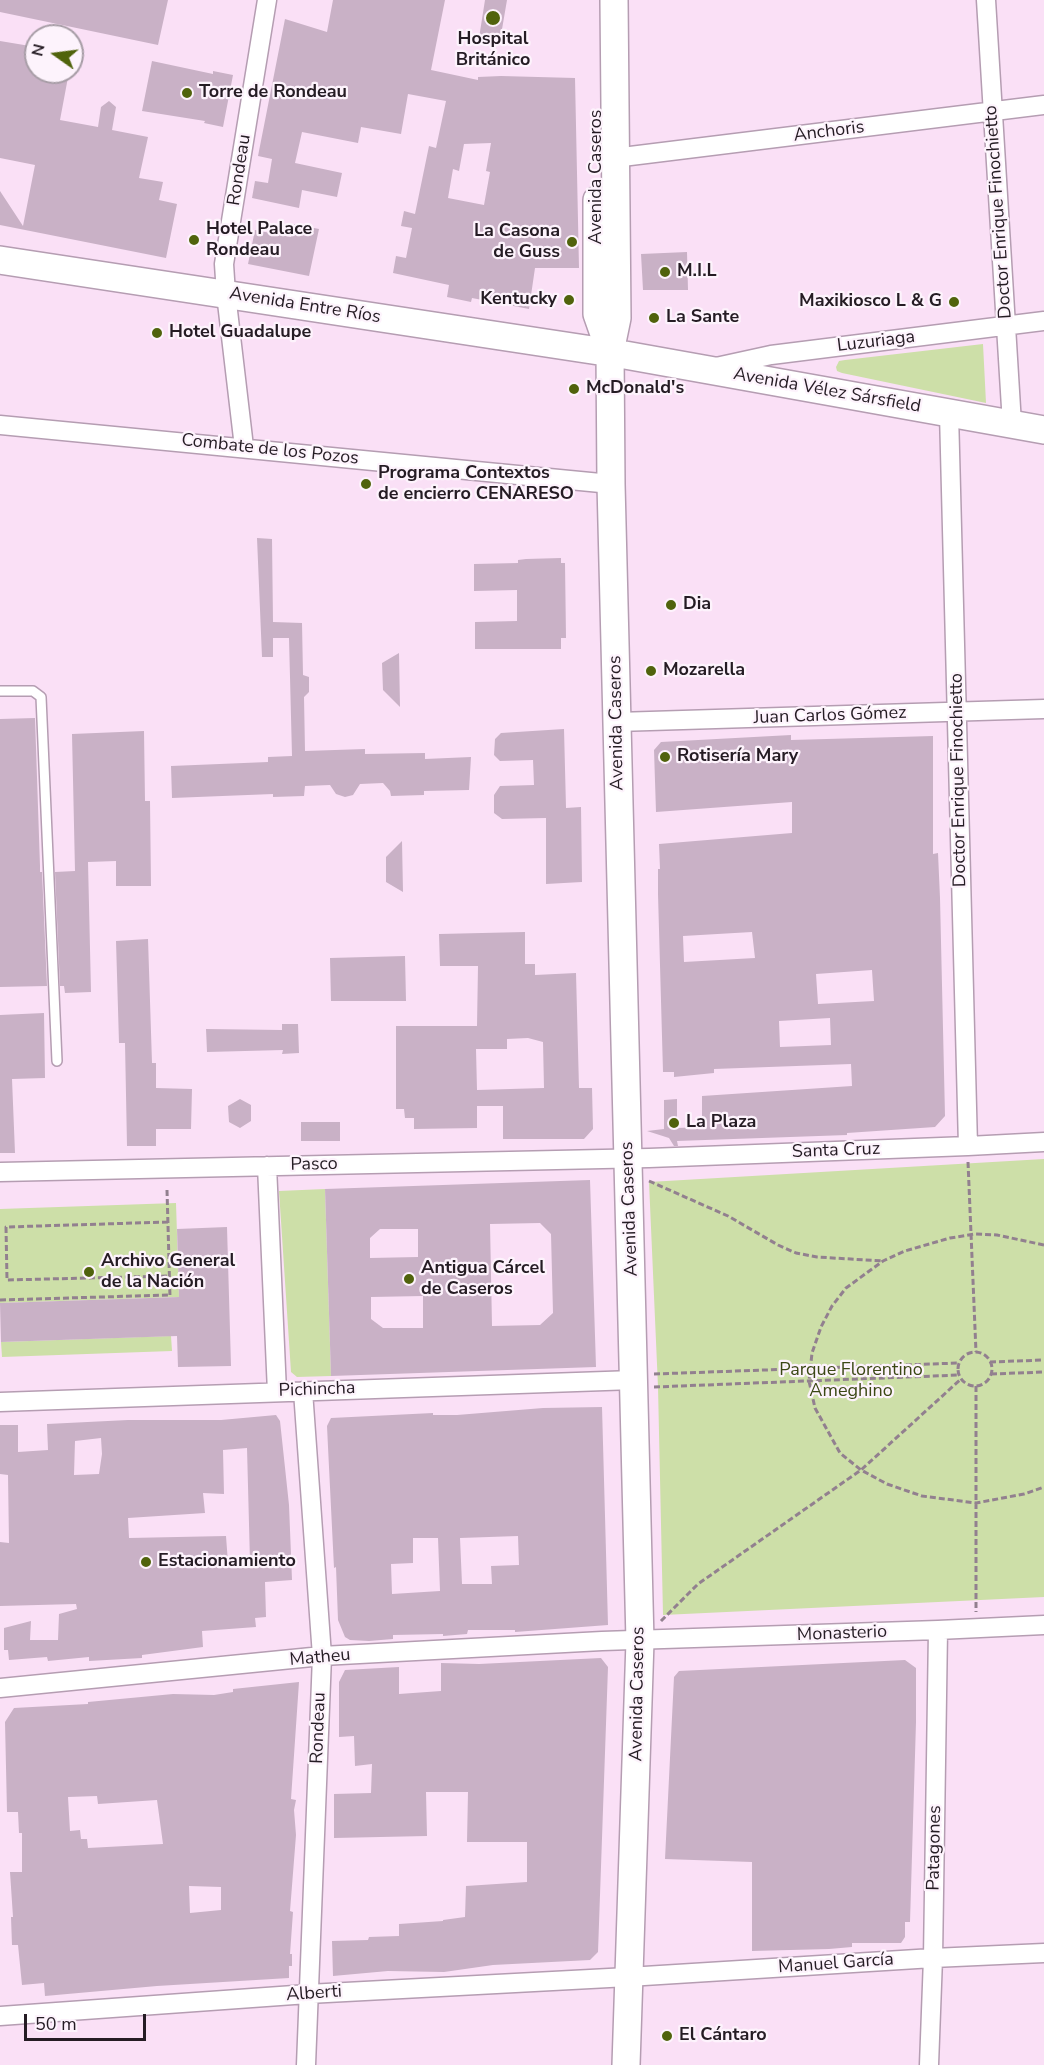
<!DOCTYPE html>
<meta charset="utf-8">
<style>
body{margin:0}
#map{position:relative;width:1044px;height:2065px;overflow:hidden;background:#fae0f6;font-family:"Nunito Sans",sans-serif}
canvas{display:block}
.north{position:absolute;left:24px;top:24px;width:60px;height:60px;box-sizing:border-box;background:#fdf3fc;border:2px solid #a79da6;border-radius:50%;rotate:284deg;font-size:16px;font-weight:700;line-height:24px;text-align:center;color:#251c24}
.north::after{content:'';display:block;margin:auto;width:21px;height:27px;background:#50630c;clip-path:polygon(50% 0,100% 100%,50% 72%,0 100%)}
.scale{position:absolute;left:24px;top:2014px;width:122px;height:27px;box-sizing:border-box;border:3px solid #251c24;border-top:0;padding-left:8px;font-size:18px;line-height:21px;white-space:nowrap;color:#251c24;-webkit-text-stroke:4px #fdf3fc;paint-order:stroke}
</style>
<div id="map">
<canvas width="1044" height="2065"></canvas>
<div class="north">N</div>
<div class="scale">50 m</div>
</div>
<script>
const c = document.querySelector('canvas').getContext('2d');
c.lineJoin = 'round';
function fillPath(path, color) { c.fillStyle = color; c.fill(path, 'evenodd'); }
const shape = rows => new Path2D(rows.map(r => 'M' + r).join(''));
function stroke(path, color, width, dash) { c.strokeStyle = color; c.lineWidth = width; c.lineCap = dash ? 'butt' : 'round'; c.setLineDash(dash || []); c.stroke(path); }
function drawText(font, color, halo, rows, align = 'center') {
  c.font = font + ' "Nunito Sans",sans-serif'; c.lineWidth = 4.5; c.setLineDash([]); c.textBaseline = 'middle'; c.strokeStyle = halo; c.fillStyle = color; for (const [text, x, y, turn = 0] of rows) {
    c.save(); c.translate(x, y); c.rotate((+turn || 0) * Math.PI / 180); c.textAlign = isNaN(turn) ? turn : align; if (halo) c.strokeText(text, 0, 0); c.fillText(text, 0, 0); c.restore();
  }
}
fillPath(shape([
 [983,344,986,403,842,373,837,371,836,367,839,361,845,360],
 [1044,1159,1044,1597,663,1615,658,1387,649,1182],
 [325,1189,331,1376,297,1377,291,1372,279,1191],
 [176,1203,179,1297,0,1303,0,1209],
 [171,1336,172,1351,2,1357,1,1342]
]), '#cddfa8');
fillPath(shape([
 [0,0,168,0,158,45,0,12],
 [333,0,445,0,431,70,478,80,478,77,501,76,575,78,579,268,535,268,529,309,472,298,471,302,447,297,449,285,393,273,396,256,406,258,412,228,401,226,404,211,415,214,429,146,436,148,446,101,408,94,401,134,361,127,358,143,302,132,295,163,342,173,337,197,302,190,299,208,252,198,255,181,268,183,272,159,258,156,285,19,327,32],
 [491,143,486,171,490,172,484,205,448,198,453,169,459,171,464,144],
 [485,0,507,0,500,41,479,38],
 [0,41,36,47,36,72,69,72,60,120,98,127,101,107,109,101,116,107,112,130,148,137,139,178,163,182,159,200,177,204,166,258,0,225,0,191,23,226,35,165,0,158],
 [152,61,213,74,213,71,233,75,223,127,204,123,205,121,142,111],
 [294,224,319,229,309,276,248,264,255,230,291,237],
 [687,252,688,290,643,290,641,254],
 [257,538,272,539,273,622,302,623,303,675,309,677,309,692,304,697,305,751,365,749,365,754,425,753,425,759,471,757,469,790,424,791,424,795,391,796,390,791,383,783,360,784,353,795,345,797,336,794,330,785,305,786,304,796,273,797,273,794,172,798,171,766,268,762,268,757,292,756,289,638,273,638,273,657,262,657],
 [561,558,561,563,565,563,566,638,561,638,561,649,475,649,475,622,517,621,517,590,474,591,474,564,518,563,518,560,526,559],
 [399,653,400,707,383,690,382,663],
 [35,718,40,866,40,872,42,872,47,986,0,987,0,719],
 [564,729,566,808,581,807,582,882,546,884,546,818,502,819,494,813,494,795,500,786,534,785,533,760,500,761,494,755,495,739,501,733],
 [144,731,145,801,150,801,151,886,116,886,116,861,88,862,91,992,65,993,64,986,60,986,55,872,75,871,72,734],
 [791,735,791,740,933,736,933,854,938,853,940,898,945,1116,935,1127,847,1133,847,1135,677,1141,678,1146,674,1146,669,1138,647,1131,664,1129,664,1100,677,1099,677,1128,702,1127,702,1096,852,1086,851,1064,714,1069,714,1073,674,1077,674,1072,663,1072,658,894,658,869,660,869,659,844,792,833,792,802,656,812,654,750,661,742],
 [752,932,755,958,684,962,683,936],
 [872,970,874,1001,818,1004,816,974],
 [830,1018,831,1045,780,1047,779,1021],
 [402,841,403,892,386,882,386,857],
 [525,932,525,964,535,964,535,975,576,973,579,1088,592,1088,593,1129,584,1139,503,1139,503,1106,477,1106,477,1128,414,1129,414,1118,405,1118,404,1109,396,1109,396,1026,477,1026,478,966,440,966,439,934],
 [528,1038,543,1042,544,1088,477,1090,476,1049,507,1049,507,1039],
 [148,939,152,1063,156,1063,156,1088,192,1089,191,1129,156,1129,156,1146,127,1146,125,1043,119,1043,116,941],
 [405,956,406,1001,331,1001,330,958],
 [44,1013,45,1078,12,1079,15,1153,0,1153,0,1015],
 [282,1024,298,1024,299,1053,282,1054,283,1050,207,1052,206,1029,282,1030],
 [240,1099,251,1105,251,1121,240,1128,229,1122,228,1106],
 [301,1122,340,1122,340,1141,301,1141],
 [590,1180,596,1367,331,1376,325,1189],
 [540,1223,551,1234,553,1313,540,1325,492,1326,490,1224],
 [380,1229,418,1229,418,1257,370,1258,370,1238],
 [423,1296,423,1328,383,1328,371,1319,371,1297],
 [227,1227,231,1366,178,1367,177,1336,1,1342,0,1303,179,1297,177,1229],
 [602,1407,608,1625,515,1632,515,1630,468,1630,467,1634,443,1636,443,1634,393,1635,393,1639,369,1641,350,1640,345,1637,338,1620,336,1567,334,1568,328,1447,327,1426,331,1418,433,1413,433,1415,457,1415,543,1408],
 [518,1536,519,1565,491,1566,492,1584,462,1584,460,1538],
 [413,1538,438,1538,440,1591,392,1594,391,1564,413,1563],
 [276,1415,280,1421,289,1505,292,1580,265,1582,266,1617,255,1618,256,1627,202,1631,203,1647,142,1655,142,1658,89,1661,89,1657,48,1661,47,1657,9,1660,8,1650,4,1650,4,1628,31,1621,30,1640,58,1640,59,1614,77,1609,76,1604,0,1606,0,1542,9,1543,8,1475,0,1474,0,1425,18,1425,18,1452,48,1450,47,1424,128,1420,221,1420],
 [101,1438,102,1454,99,1474,74,1475,75,1441],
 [247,1448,250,1562,228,1563,226,1536,129,1538,128,1518,205,1513,203,1493,224,1494,223,1450],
 [601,1658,608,1667,598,1952,590,1960,493,1965,444,1972,388,1971,333,1976,332,1941,368,1940,369,1937,399,1936,399,1924,443,1921,443,1920,465,1917,466,1886,527,1882,527,1842,467,1842,468,1792,426,1792,427,1836,334,1838,334,1794,371,1793,372,1764,355,1766,354,1736,339,1737,339,1682,345,1670,399,1667,399,1694,441,1691,441,1663,479,1664],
 [905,1660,916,1668,916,1722,910,1922,905,1922,905,1937,901,1943,852,1943,852,1947,829,1949,752,1951,752,1862,665,1859,674,1677,679,1671],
 [299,1682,291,1799,296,1800,294,1810,296,1835,290,1911,293,1912,290,1954,292,1954,292,1966,289,1966,289,1978,157,1986,45,1996,44,1983,22,1985,18,1945,12,1945,11,1917,13,1917,10,1872,22,1872,22,1833,19,1833,18,1812,7,1812,5,1722,14,1708,88,1704,88,1702,173,1694,214,1695,233,1692,233,1689],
 [97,1796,98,1804,157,1800,163,1844,88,1848,87,1839,81,1839,80,1830,70,1831,68,1797],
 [189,1886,221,1887,221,1910,190,1913]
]), '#c9b1c6');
const lane = shape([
 [0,691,33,691,41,697,57,1061]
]);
const street = shape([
 [986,0,1012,424],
 [614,158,1044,105],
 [716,367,771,355,1044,321],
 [949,413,968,1146],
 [0,425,611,484],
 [244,447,226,294,224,264,267,0],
 [617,722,1044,709],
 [267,1166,277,1392],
 [0,1172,649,1158,968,1146,1044,1142],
 [303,1391,322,1656,306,2065],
 [0,1402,634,1380],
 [0,1688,322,1656,602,1641,938,1630,1044,1625],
 [0,2016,308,1994,628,1977,933,1958,1044,1953],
 [929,2065,933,1958,938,1630]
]);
const secondary = shape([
 [614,0,617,318,610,352,611,484,640,1641,626,2065],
 [597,200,597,314,610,351],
 [0,260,625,355,1044,430]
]);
stroke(lane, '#b59db2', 12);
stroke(street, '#b59db2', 21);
stroke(secondary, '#b59db2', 30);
stroke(shape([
 [968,1162,976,1352],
 [649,1181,728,1216,778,1245,796,1253,817,1257,883,1261],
 [167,1190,170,1297],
 [168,1222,6,1227,7,1280,169,1276],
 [1044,1245,997,1235,975,1234,950,1238,905,1251,883,1261,846,1288,832,1306,821,1327,812,1353,809,1381,815,1408,840,1453,861,1470,887,1484,922,1496,976,1503,1024,1494,1044,1487],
 [0,1300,169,1295],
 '958 1369a17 17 0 1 1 34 0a17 17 0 1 1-34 0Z',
 [990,1362,1044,1360],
 [654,1374,959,1363],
 [991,1374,1044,1372],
 [976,1386,976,1612],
 [654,1387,959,1375],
 [661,1621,698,1584,861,1470,961,1379]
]), '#92808f', 3, [6, 3]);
stroke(lane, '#fff', 9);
stroke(street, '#fff', 18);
stroke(secondary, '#fff', 27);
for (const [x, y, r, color] of [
 [493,18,8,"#50630c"],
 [187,93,6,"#50630c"],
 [194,240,6,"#50630c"],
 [572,242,6,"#50630c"],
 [665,272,6,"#50630c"],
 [569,300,6,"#50630c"],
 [954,302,6,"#50630c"],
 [654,318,6,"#50630c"],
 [157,333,6,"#50630c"],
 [574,389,6,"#50630c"],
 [366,484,6,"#50630c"],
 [671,605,6,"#50630c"],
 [651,671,6,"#50630c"],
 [665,757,6,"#50630c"],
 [674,1123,6,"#50630c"],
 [89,1272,6,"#50630c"],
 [409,1279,6,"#50630c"],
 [146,1562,6,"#50630c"],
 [667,2036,6,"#50630c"]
]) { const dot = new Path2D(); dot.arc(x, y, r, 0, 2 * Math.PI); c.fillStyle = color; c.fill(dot); stroke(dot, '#fdf3fc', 2); }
drawText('bold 18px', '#251c24', '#fdf3fc', [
 ["Hospital",493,40,"center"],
 ["Británico",493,61,"center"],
 ["Torre de Rondeau",199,93],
 ["Hotel Palace",206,230],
 ["Rondeau",206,251],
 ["La Casona",560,232,"right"],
 ["de Guss",560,253,"right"],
 ["M.I.L",677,272],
 ["Kentucky",557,300,"right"],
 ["Maxikiosco L & G",942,302,"right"],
 ["La Sante",666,318],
 ["Hotel Guadalupe",169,333],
 ["McDonald's",586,389],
 ["Programa Contextos",378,474],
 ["de encierro CENARESO",378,495],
 ["Dia",683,605],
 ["Mozarella",663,671],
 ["Rotisería Mary",677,757],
 ["La Plaza",686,1123],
 ["Archivo General",101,1262],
 ["de la Nación",101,1283],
 ["Antigua Cárcel",421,1269],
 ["de Caseros",421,1290],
 ["Estacionamiento",158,1562],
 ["El Cántaro",679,2036]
], 'left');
drawText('18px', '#251c24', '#fdf3fc', [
 ["Anchoris",829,132,-7],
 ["Rondeau",240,170,-81],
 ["Avenida Caseros",597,177,-90],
 ["Doctor Enrique Finochietto",999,212,-94],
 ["Avenida Entre Ríos",305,306,9],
 ["Luzuriaga",876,342,-7],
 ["Avenida Vélez Sársfield",827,391,10],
 ["Combate de los Pozos",270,450,6],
 ["Juan Carlos Gómez",830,716,-2],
 ["Avenida Caseros",617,723,-91],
 ["Doctor Enrique Finochietto",959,780,-91],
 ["Santa Cruz",836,1151,-2],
 ["Pasco",314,1165,-1],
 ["Avenida Caseros",630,1209,-92],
 ["Pichincha",317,1390,-2],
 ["Monasterio",842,1634,-2],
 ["Matheu",320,1658,-5],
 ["Avenida Caseros",638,1694,-89],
 ["Rondeau",319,1728,-88],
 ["Patagones",935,1848,-89],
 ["Manuel García",836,1964,-4],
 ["Alberti",314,1994,-4]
]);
drawText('18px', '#3b4814', '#fdf3fc', [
 ["Parque Florentino",851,1371],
 ["Ameghino",851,1392]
]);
</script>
